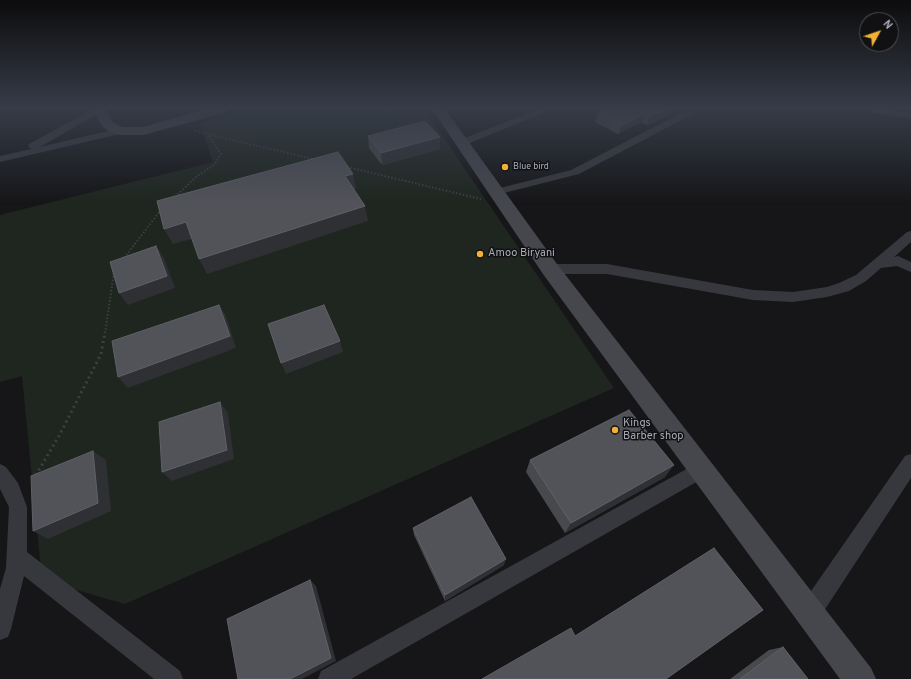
<!DOCTYPE html>
<style>
body{margin:0}
#map{position:relative;width:911px;height:679px;overflow:hidden;background:#161618;font-family:Overpass,sans-serif}
canvas{display:block}
.north{position:absolute;left:859px;top:12px;width:40px;height:40px;box-sizing:border-box;background:#111113;border:1px solid #4d4f55;border-radius:50%;rotate:50deg;font-size:11px;font-weight:700;line-height:16px;text-align:center;color:#a8adb8}
.north::after{content:'';display:block;margin:auto;width:14px;height:18px;background:#f2b134;clip-path:polygon(50% 0,100% 100%,50% 72%,0 100%)}
</style>
<div id="map">
<canvas width="911" height="679"></canvas>
<div class="north">N</div>
</div>
<script>
const c = document.querySelector('canvas').getContext('2d');
c.lineJoin = 'round';
function fillPath(path, color) { c.fillStyle = color; c.fill(path, 'evenodd'); }
const shape = rows => new Path2D(rows.map(r => 'M' + r).join(''));
function stroke(path, color, width, dash) { c.strokeStyle = color; c.lineWidth = width; c.lineCap = dash ? 'butt' : 'round'; c.setLineDash(dash || []); c.stroke(path); }
function drawText(font, color, halo, rows, align = 'center') {
  c.font = font + ' Overpass,sans-serif'; c.lineWidth = 3; c.setLineDash([]); c.textBaseline = 'middle'; c.strokeStyle = halo; c.fillStyle = color; for (const [text, x, y, turn = 0] of rows) {
    c.save(); c.translate(x, y); c.rotate((+turn || 0) * Math.PI / 180); c.textAlign = isNaN(turn) ? turn : align; if (halo) c.strokeText(text, 0, 0); c.fillText(text, 0, 0); c.restore();
  }
}
fillPath(shape([
 [250,109,424,109,614,388,125,604,42,580,22,376,0,382,0,215,213,162,200,123]
]), '#1e261f');
stroke(shape([
 [0,114,4,109],
 [195,131,313,159],
 [347,167,481,199],
 [175,197,196,177,214,165,221,154,208,134],
 [124,258,161,210],
 [105,333,114,272]
]), '#3d3f44', 2, [1.5, 2]);
stroke(shape([
 [36,475,59,436,101,354,105,332]
]), '#3d3f44', 3, [2, 3.5]);
fillPath(shape([
 [93,109,104,110,40,147,120,128,124,129,125,131,124,133,0,162,0,156,31,149,28,146,29,144,93,109],
 [539,109,553,109,465,145,461,146,456,143,457,141,539,109],
 [691,109,695,112,693,114,579,174,496,195,492,194,490,192,492,190,571,170,687,110,691,109],
 [864,109,888,109,911,113,911,119,869,112,864,109],
 [911,231,911,242,894,257,898,256,911,262,911,272,897,266,881,268,866,281,849,291,827,297,793,302,753,300,607,274,550,274,545,272,543,269,545,266,550,264,607,264,753,290,793,292,827,287,839,283,856,275,907,232,911,231],
 [911,454,911,478,818,620,810,623,802,620,799,612,802,604,905,456,911,454],
 [701,461,707,464,710,470,707,476,351,679,318,679,321,671,701,461],
 [0,464,6,467,18,483,27,507,27,552,180,671,183,679,154,679,24,576,11,629,8,637,0,640,0,589,6,568,9,507,0,489,0,464]
]), '#37383d');
fillPath(shape([
 [92,109,106,109,112,121,122,127,143,127,206,109,228,109,227,112,143,135,120,135,108,131,102,126,92,109],
 [432,109,445,109,557,264,871,668,876,679,840,679,543,274,432,109]
]), '#45474d');
fillPath(shape([
 [383,109,396,109,388,113],
 [607,109,678,109,678,111,647,125,641,122,618,134,595,122,597,114],
 [368,136,440,149,382,165,369,148],
 [530,460,665,477,565,533,526,472],
 [413,528,504,565,445,601,414,535],
 [783,647,808,679,730,679,769,650]
]), '#47494d');
fillPath(shape([
 [387,109,396,109,388,113],
 [667,109,678,109,678,111,647,125,649,117],
 [644,114,641,122,618,134,621,126],
 [440,137,440,149,382,165,381,153],
 [353,174,356,189,348,192,345,176],
 [365,206,368,221,207,274,199,259],
 [186,222,195,238,173,244,164,229],
 [156,246,164,258,175,288,128,305,119,293],
 [219,305,226,316,236,348,128,388,118,377],
 [340,341,343,352,286,374,281,363],
 [220,402,228,413,234,459,172,481,162,472],
 [93,451,106,460,111,511,48,539,33,531],
 [674,465,665,477,565,533,571,523],
 [506,559,504,565,445,601,445,595],
 [310,580,316,586,336,661,302,679,290,679]
]), '#2f3033');
const building = shape([
 [607,109,667,109,649,117,644,114,621,126,597,114,607,109],
 [425,121,440,137,381,153,368,136,425,121],
 [338,152,353,174,345,176,365,206,199,259,186,222,164,229,157,201,338,152],
 [156,246,167,276,119,293,110,262,156,246],
 [219,305,230,336,118,377,112,341,219,305],
 [324,305,340,341,281,363,268,324,324,305],
 [220,402,227,450,162,472,159,422,220,402],
 [629,410,674,465,571,523,530,460,629,410],
 [93,451,98,503,33,531,31,476,93,451],
 [471,497,506,559,445,595,413,528,471,497],
 [714,548,763,610,666,679,482,679,571,628,575,636,714,548],
 [310,580,331,658,290,679,238,679,227,619,310,580],
 [783,647,808,679,740,679,783,647]
]);
fillPath(building, '#525359');
stroke(building, '#5f6168', 1);
const sky = c.createLinearGradient(0, 0, 0, 204);
sky.addColorStop(0, '#0c0c0d');
sky.addColorStop(0.53, '#363c48');
sky.addColorStop(1, '#363c4800');
c.fillStyle = sky;
c.fillRect(0, 0, 911, 204);
for (const [x, y, r, color] of [
 [505,167,4,"#f2b134"],
 [480,254,4,"#f2b134"],
 [615,430,4,"#f2b134"]
]) { const dot = new Path2D(); dot.arc(x, y, r, 0, 2 * Math.PI); c.fillStyle = color; c.fill(dot); stroke(dot, '#111113', 1.5); }
drawText('9px', '#a8adb8', '#111113', [
 ["Blue bird",513,167]
], 'left');
drawText('11px', '#a8adb8', '#111113', [
 ["Amoo Biryani",488,254],
 ["Kings",623,424],
 ["Barber shop",623,437]
], 'left');
</script>
